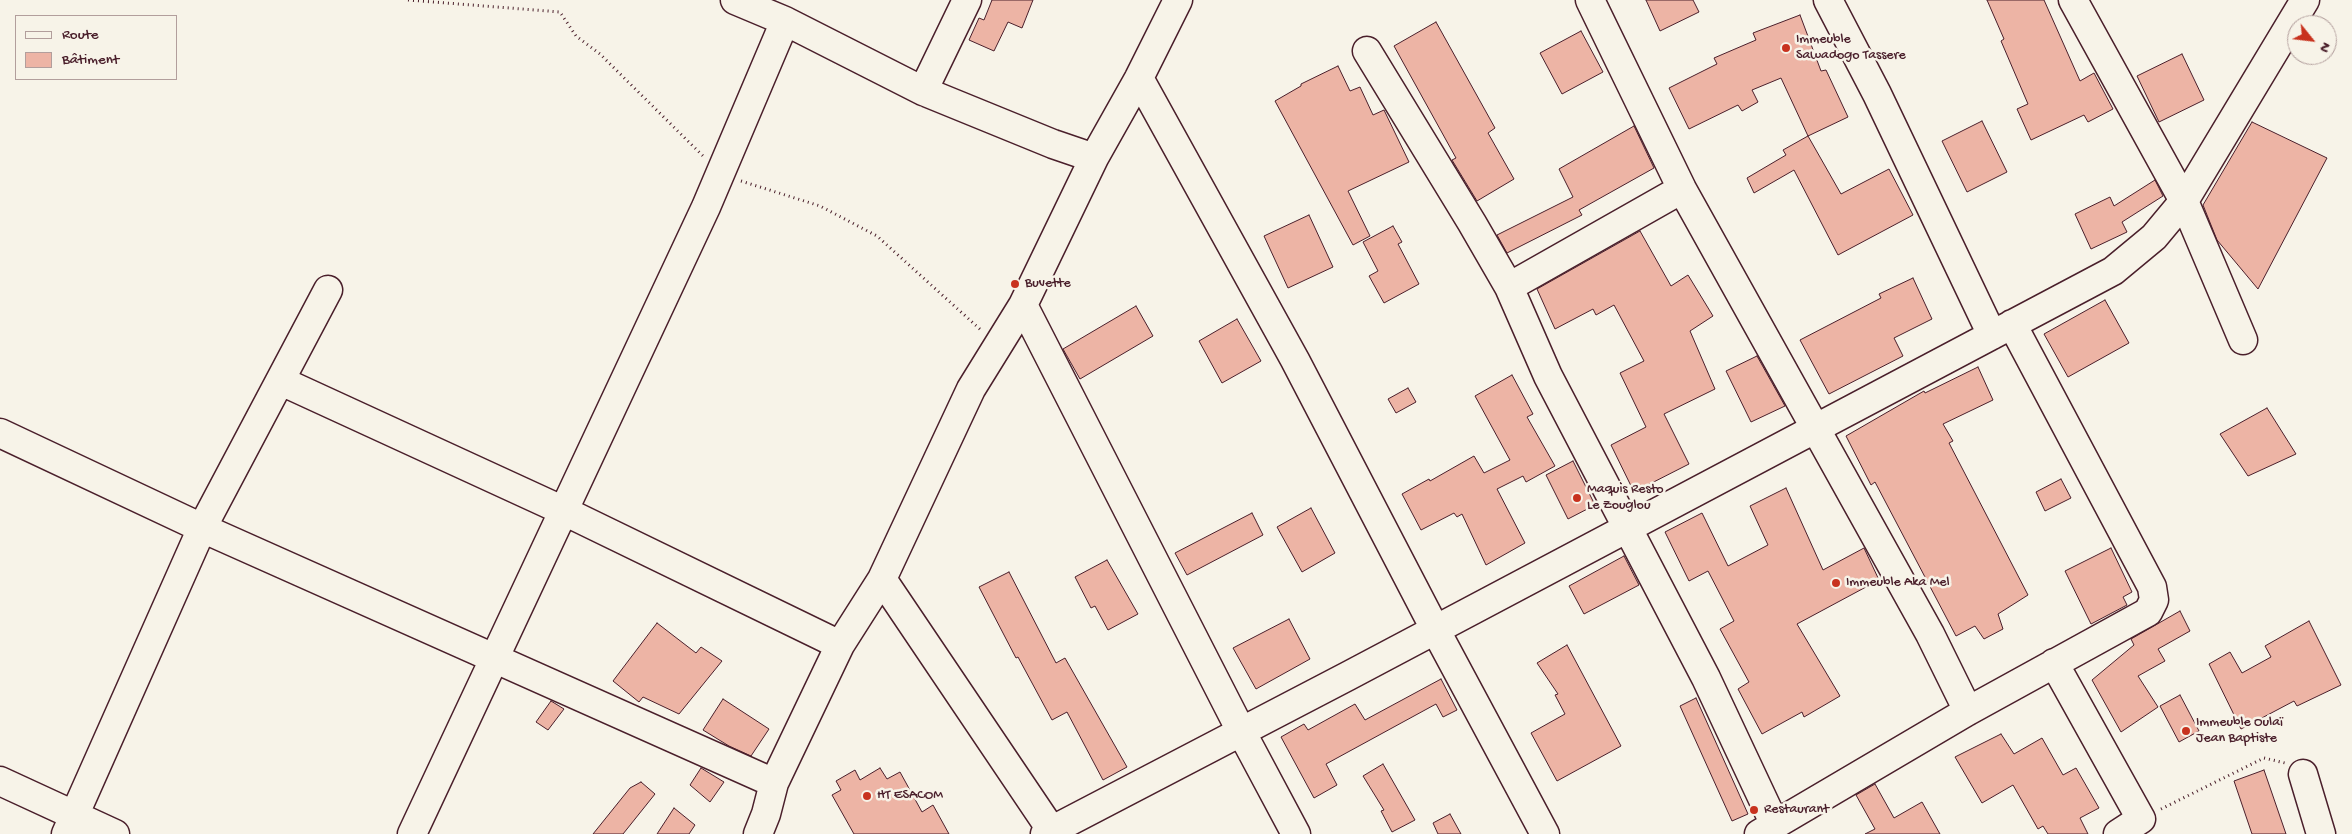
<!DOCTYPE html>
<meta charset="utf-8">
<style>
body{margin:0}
#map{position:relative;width:2352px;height:834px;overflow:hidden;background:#f7f3e8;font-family:"Gochi Hand",sans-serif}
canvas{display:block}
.legend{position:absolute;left:15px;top:15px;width:162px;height:65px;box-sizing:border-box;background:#f7f3e8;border:1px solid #b29e9c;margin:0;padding:6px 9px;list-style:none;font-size:15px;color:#4a1f2b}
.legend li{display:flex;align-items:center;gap:10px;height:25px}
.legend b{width:25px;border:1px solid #b29e9c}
.north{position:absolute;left:2287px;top:15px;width:50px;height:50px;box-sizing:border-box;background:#f7f3e8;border:1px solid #b29e9c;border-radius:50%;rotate:119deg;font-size:14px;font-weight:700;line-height:20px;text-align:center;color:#4a1f2b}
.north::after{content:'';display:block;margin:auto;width:18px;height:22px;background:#c8321e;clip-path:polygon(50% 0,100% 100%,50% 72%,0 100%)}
</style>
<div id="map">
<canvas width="2352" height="834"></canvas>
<ul class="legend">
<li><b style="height:6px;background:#f7f3e8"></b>Route</li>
<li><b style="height:14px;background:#edb4a5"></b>Bâtiment</li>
</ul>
<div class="north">N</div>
</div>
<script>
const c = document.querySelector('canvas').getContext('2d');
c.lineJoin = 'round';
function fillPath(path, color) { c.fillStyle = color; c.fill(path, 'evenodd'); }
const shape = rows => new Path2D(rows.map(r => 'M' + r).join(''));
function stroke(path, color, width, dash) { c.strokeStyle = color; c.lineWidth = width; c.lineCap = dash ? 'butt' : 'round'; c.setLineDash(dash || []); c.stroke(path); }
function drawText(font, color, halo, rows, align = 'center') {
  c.font = font + ' "Gochi Hand",sans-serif'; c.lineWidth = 5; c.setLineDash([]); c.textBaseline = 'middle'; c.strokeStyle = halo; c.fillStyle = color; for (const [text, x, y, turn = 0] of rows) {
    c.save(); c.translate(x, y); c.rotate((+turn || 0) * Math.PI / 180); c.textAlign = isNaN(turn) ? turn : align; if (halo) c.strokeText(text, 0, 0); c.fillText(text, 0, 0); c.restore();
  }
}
const building = shape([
 [992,0,1033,0,1022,28,1008,22,994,51,969,40,979,18,984,20,992,0],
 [1646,0,1693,0,1699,12,1660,31,1646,0],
 [1987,0,2044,0,2080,81,2094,73,2113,109,2088,122,2084,115,2031,140,2017,109,2028,104,2001,41,2004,39,1987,0],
 [1800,15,1821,71,1826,70,1848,117,1808,136,1781,78,1752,90,1758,102,1742,111,1738,105,1689,129,1669,88,1717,64,1714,58,1756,40,1753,33,1800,15],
 [1436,22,1495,128,1488,133,1514,179,1477,201,1452,160,1456,158,1394,46,1436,22],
 [1581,31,1603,72,1562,94,1540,53,1581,31],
 [2182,54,2204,100,2159,122,2137,76,2182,54],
 [1338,66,1350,91,1360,87,1373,115,1384,110,1409,162,1348,191,1370,236,1353,245,1275,101,1301,86,1301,84,1338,66],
 [1982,121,2007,172,1967,192,1942,141,1982,121],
 [2252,122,2327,158,2258,289,2217,240,2203,205,2252,122],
 [1634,126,1654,168,1579,210,1582,215,1507,253,1497,235,1573,197,1559,169,1634,126],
 [1808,136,1841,194,1889,169,1913,215,1838,255,1794,170,1754,193,1747,178,1786,155,1783,150,1808,136],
 [2155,180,2163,196,2122,222,2127,232,2091,249,2075,214,2110,197,2114,206,2155,180],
 [1309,215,1333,267,1288,288,1264,236,1309,215],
 [1393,226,1402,242,1398,244,1419,284,1384,303,1369,276,1378,271,1363,242,1393,226],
 [1640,231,1671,286,1688,275,1713,316,1690,331,1715,389,1664,414,1689,464,1634,492,1611,445,1646,427,1620,373,1644,361,1614,305,1596,315,1593,309,1555,329,1537,289,1640,231],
 [1913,278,1932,319,1894,338,1903,356,1829,394,1800,340,1881,298,1879,294,1913,278],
 [2105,300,2129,343,2068,377,2044,334,2105,300],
 [1136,306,1153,336,1080,379,1063,349,1136,306],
 [1237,319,1261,361,1222,383,1199,341,1237,319],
 [1757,356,1785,406,1751,422,1726,371,1757,356],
 [1978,367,1993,400,1943,424,1953,441,1949,443,2028,595,1998,614,2003,629,1984,639,1975,626,1956,636,1875,482,1871,485,1846,436,1924,391,1925,393,1978,367],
 [1512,375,1533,414,1527,417,1555,466,1526,482,1523,476,1497,489,1525,543,1486,565,1462,514,1457,517,1454,513,1421,530,1402,494,1429,479,1430,481,1474,456,1484,473,1510,460,1475,396,1512,375],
 [1408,388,1416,402,1396,413,1388,399,1408,388],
 [2267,408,2296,454,2248,476,2220,434,2267,408],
 [1573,461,1595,505,1568,519,1546,475,1573,461],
 [2061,479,2071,498,2045,511,2036,492,2061,479],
 [1786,488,1823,570,1864,548,1879,580,1797,624,1840,696,1804,717,1802,712,1762,734,1738,689,1749,682,1720,629,1734,621,1708,571,1689,581,1665,532,1702,513,1728,566,1768,545,1750,506,1786,488],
 [1311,508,1335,553,1302,572,1277,527,1311,508],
 [1252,513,1263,535,1187,575,1175,553,1252,513],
 [2111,548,2132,592,2123,597,2127,605,2091,624,2065,571,2111,548],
 [1624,556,1639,585,1584,614,1569,586,1624,556],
 [1107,560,1138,614,1108,630,1095,606,1091,608,1075,577,1107,560],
 [1009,572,1056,663,1065,658,1127,767,1103,780,1067,712,1052,720,1018,657,1016,658,979,587,1009,572],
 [2180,611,2190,631,2158,649,2165,661,2138,676,2158,707,2121,732,2092,680,2134,645,2131,639,2180,611],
 [1289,619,1310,659,1256,689,1233,648,1289,619],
 [2309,621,2341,685,2297,706,2294,701,2241,729,2209,664,2230,652,2242,673,2271,657,2265,646,2309,621],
 [657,623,696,653,701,647,722,661,679,714,643,697,639,702,613,681,657,623],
 [1567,645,1621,746,1557,781,1531,733,1565,714,1555,695,1558,694,1537,663,1567,645],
 [1441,679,1457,710,1443,717,1436,704,1326,764,1337,785,1314,798,1281,737,1304,724,1308,730,1355,704,1365,720,1441,679],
 [2180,695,2199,731,2179,742,2160,706,2180,695],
 [1696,698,1748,814,1732,821,1680,706,1696,698],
 [723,699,769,729,751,756,729,746,703,730,723,699],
 [551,701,564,709,548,730,536,722,551,701],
 [2001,734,2014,754,2042,738,2063,775,2076,768,2099,808,2080,818,2088,834,2048,834,2043,826,2038,829,2013,785,1982,803,1955,757,2001,734],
 [1383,764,1415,820,1392,832,1381,811,1384,810,1363,776,1383,764],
 [701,768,724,782,710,802,690,785,701,768],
 [880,768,887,779,900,772,922,812,933,805,949,834,854,834,832,795,841,790,836,781,855,770,860,780,880,768],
 [2264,770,2286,834,2252,834,2234,781,2264,770],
 [641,782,655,794,623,834,593,834,630,788,641,782],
 [1875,784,1894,818,1922,802,1940,834,1865,834,1875,829,1856,795,1875,784],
 [674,808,695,825,689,834,657,834,674,808],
 [1450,814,1461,834,1438,834,1433,823,1450,814]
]);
fillPath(building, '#edb4a5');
stroke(building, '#4a1f2b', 1);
const minor = shape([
 [735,0,785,21,923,91,1053,144,1094,158],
 [1590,0,1682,189,1930,634,1968,711],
 [1828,0,1877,94,1992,335],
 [2073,0,2184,201,2243,340],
 [1367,51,1472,223,1509,287,1548,376,1706,678,1775,825],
 [1139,78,1295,360,1435,629,1545,834],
 [923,91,967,0],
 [1509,287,1682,189],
 [1023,305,1241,731,1296,834],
 [281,381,564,511,840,645],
 [0,433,202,528,774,783],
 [882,579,1054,834],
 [2054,663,2141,819,2118,834],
 [2303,774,2321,834],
 [0,781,115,834],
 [66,834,202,528,328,290],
 [412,834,706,207,785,21],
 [758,834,766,814,774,783,840,645,882,579,971,389,1023,305,1094,158,1139,78,1178,0],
 [1045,834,1348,676,2113,271,2154,237,2184,201,2305,0],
 [1759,834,1968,711,2148,612,2154,600,2152,587,2012,324]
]);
stroke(minor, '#4a1f2b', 31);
stroke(shape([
 [408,0,560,12,576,36,600,54,703,156],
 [741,181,820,206,877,236,982,331],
 [2161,809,2264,758,2285,763]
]), '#4a1f2b', 3, [1, 4]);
stroke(minor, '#f7f3e8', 28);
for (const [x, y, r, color] of [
 [1786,48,5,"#c8321e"],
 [1015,284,5,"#c8321e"],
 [1577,498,5,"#c8321e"],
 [1836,583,5,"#c8321e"],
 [2186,731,5,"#c8321e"],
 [867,796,5,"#c8321e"],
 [1754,810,5,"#c8321e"]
]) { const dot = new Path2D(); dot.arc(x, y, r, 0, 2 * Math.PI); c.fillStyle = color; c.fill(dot); stroke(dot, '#f7f3e8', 2); }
drawText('14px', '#4a1f2b', '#f7f3e8', [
 ["Immeuble",1796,40],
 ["Sawadogo Tassere",1796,56],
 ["Buvette",1025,284],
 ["Maquis Resto",1587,490],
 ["Le Zouglou",1587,506],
 ["Immeuble Aka Mel",1846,583],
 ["Immeuble Oulaï",2196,723],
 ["Jean Baptiste",2196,739],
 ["HT ESACOM",877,796],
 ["Restaurant",1764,810]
], 'left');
</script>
